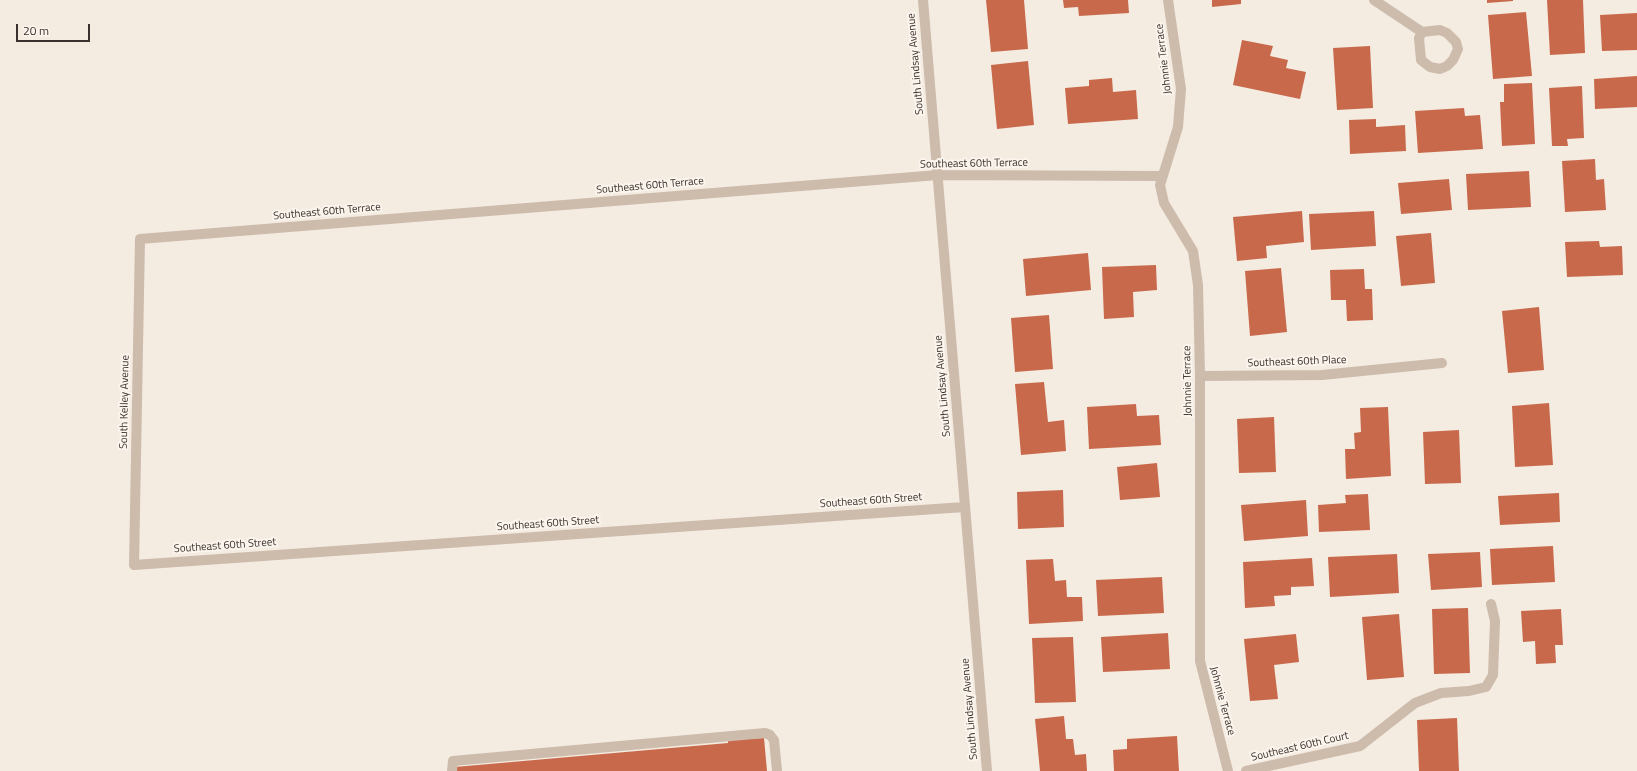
<!DOCTYPE html>
<style>
body{margin:0}
#map{position:relative;width:1637px;height:771px;overflow:hidden;background:#f4ebe1;font-family:"Titillium Web",sans-serif}
canvas{display:block}
.scale{position:absolute;left:16px;top:24px;width:74px;height:18px;box-sizing:border-box;border:2px solid #3b302b;border-top:0;padding-left:5px;font-size:12px;line-height:14px;white-space:nowrap;color:#3b302b;-webkit-text-stroke:3px #fbf5ee;paint-order:stroke}
</style>
<div id="map">
<canvas width="1637" height="771"></canvas>
<div class="scale">20 m</div>
</div>
<script>
const c = document.querySelector('canvas').getContext('2d');
c.lineJoin = 'round';
function fillPath(path, color) { c.fillStyle = color; c.fill(path, 'evenodd'); }
const shape = rows => new Path2D(rows.map(r => 'M' + r).join(''));
function stroke(path, color, width, dash) { c.strokeStyle = color; c.lineWidth = width; c.lineCap = dash ? 'butt' : 'round'; c.setLineDash(dash || []); c.stroke(path); }
function drawText(font, color, halo, rows, align = 'center') {
  c.font = font + ' "Titillium Web",sans-serif'; c.lineWidth = 4; c.setLineDash([]); c.textBaseline = 'middle'; c.strokeStyle = halo; c.fillStyle = color; for (const [text, x, y, turn = 0] of rows) {
    c.save(); c.translate(x, y); c.rotate((+turn || 0) * Math.PI / 180); c.textAlign = isNaN(turn) ? turn : align; if (halo) c.strokeText(text, 0, 0); c.fillText(text, 0, 0); c.restore();
  }
}
fillPath(shape([
 [986,0,1024,0,1028,49,991,52],
 [1063,0,1128,0,1129,13,1079,16,1078,7,1064,8],
 [1212,0,1241,0,1241,4,1212,7],
 [1487,0,1513,0,1513,1,1487,3],
 [1547,0,1583,0,1585,53,1550,55],
 [1526,12,1532,76,1493,79,1488,15],
 [1637,13,1637,50,1602,51,1600,15],
 [1242,40,1273,46,1270,56,1288,60,1286,68,1306,72,1300,99,1233,85],
 [1370,46,1373,108,1337,110,1333,48],
 [1028,61,1034,125,997,129,991,65],
 [1637,76,1637,107,1595,109,1594,79],
 [1112,78,1113,92,1136,90,1138,119,1068,124,1065,88,1089,86,1089,80],
 [1532,83,1535,144,1502,146,1500,102,1504,102,1504,84],
 [1582,86,1584,138,1567,139,1568,146,1552,146,1549,88],
 [1464,108,1465,116,1480,115,1483,149,1418,153,1415,111],
 [1376,119,1376,127,1405,125,1406,151,1350,154,1349,120],
 [1595,159,1596,180,1604,179,1606,210,1565,212,1562,161],
 [1529,171,1531,207,1468,210,1466,174],
 [1449,179,1452,210,1401,214,1398,183],
 [1302,211,1304,242,1266,246,1267,258,1237,261,1233,217],
 [1374,211,1376,246,1311,250,1309,214],
 [1431,233,1435,283,1401,286,1396,236],
 [1599,241,1600,247,1622,246,1623,275,1567,277,1565,242],
 [1088,253,1091,290,1026,296,1023,259],
 [1156,265,1157,290,1133,292,1134,317,1104,319,1102,267],
 [1281,268,1287,332,1250,336,1245,271],
 [1364,269,1365,289,1372,289,1373,320,1347,321,1346,300,1331,300,1330,270],
 [1539,307,1544,370,1508,373,1502,311],
 [1049,315,1053,369,1015,372,1011,318],
 [1044,382,1048,422,1064,420,1066,451,1021,455,1015,384],
 [1549,403,1553,465,1515,467,1512,406],
 [1136,404,1137,416,1159,415,1161,445,1089,449,1087,407],
 [1388,407,1391,476,1346,479,1345,449,1355,449,1354,433,1361,432,1360,408],
 [1274,417,1276,472,1239,473,1237,419],
 [1459,430,1461,483,1425,484,1423,432],
 [1157,463,1160,497,1120,500,1117,467],
 [1063,490,1064,527,1018,529,1017,492],
 [1559,493,1560,522,1500,525,1498,496],
 [1368,494,1370,530,1319,532,1318,505,1346,503,1345,495],
 [1306,500,1308,536,1244,541,1241,505],
 [1553,546,1555,582,1492,585,1490,549],
 [1480,552,1482,587,1431,590,1428,554],
 [1397,554,1399,593,1330,597,1328,557],
 [1312,558,1314,586,1291,587,1291,595,1274,596,1275,606,1245,608,1243,562],
 [1053,559,1055,581,1066,580,1067,597,1082,597,1083,621,1029,624,1026,560],
 [1162,577,1164,613,1098,616,1096,580],
 [1468,608,1470,673,1434,674,1432,609],
 [1561,609,1563,645,1555,645,1556,663,1536,664,1535,641,1523,642,1521,611],
 [1399,614,1404,677,1367,680,1362,617],
 [1168,633,1170,669,1103,672,1101,637],
 [1296,634,1299,662,1274,665,1278,699,1250,701,1244,639],
 [1073,637,1076,702,1035,703,1032,638],
 [1064,716,1066,739,1073,739,1075,755,1086,754,1087,771,1040,771,1035,719],
 [1457,718,1459,771,1419,771,1417,720],
 [1177,736,1179,771,1114,771,1113,750,1127,749,1127,739],
 [764,738,767,771,456,771,455,767,728,743,728,740]
]), '#c8694b');
stroke(shape([
 [923,0,987,771],
 [1168,0,1181,89,1178,127,1160,185,1164,203,1193,251,1198,285,1200,376,1200,661,1228,771],
 [1374,0,1422,32,1440,30,1447,33,1456,42,1458,49,1453,60,1447,66,1440,69,1430,67,1421,60,1419,38,1422,32],
 [1200,376,1322,375,1442,363],
 [964,507,134,565,140,239,938,175,1162,176],
 [452,771,453,761,765,733,770,735,774,740,777,771],
 [1246,771,1360,746,1415,703,1441,693,1469,691,1486,687,1493,675,1495,621,1491,604]
]), '#cdbbac', 10);
drawText('11px', '#3b302b', '#fbf5ee', [
 ["Johnnie Terrace",1164,59,-97],
 ["South Lindsay Avenue",916,64,-95],
 ["Southeast 60th Terrace",974,164,-1],
 ["Southeast 60th Terrace",650,186,-5],
 ["Southeast 60th Terrace",327,212,-5],
 ["Southeast 60th Place",1297,362,-2],
 ["Johnnie Terrace",1188,381,-91],
 ["South Lindsay Avenue",943,386,-95],
 ["South Kelley Avenue",125,402,-89],
 ["Southeast 60th Street",871,501,-4],
 ["Southeast 60th Street",548,524,-4],
 ["Southeast 60th Street",225,546,-4],
 ["Johnnie Terrace",1222,701,75],
 ["South Lindsay Avenue",970,709,-95],
 ["Southeast 60th Court",1300,747,-13]
]);
</script>
